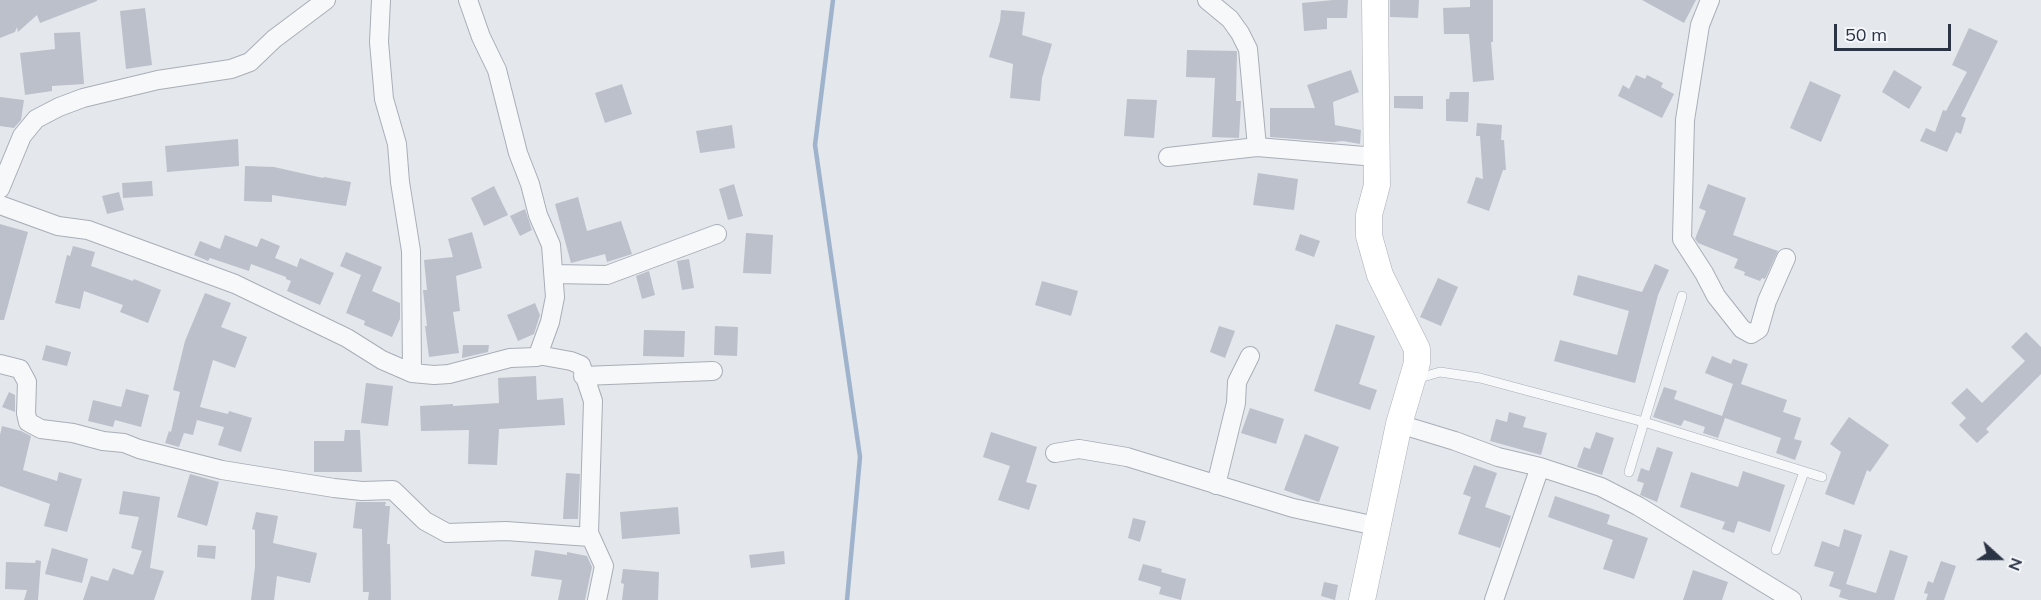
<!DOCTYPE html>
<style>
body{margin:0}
#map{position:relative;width:2041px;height:600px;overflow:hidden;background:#e4e7ec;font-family:Mulish,sans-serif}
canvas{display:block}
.north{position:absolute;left:1969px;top:528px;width:60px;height:60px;-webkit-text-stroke:4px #f4f6f9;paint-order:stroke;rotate:111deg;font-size:16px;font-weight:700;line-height:24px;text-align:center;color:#2b3445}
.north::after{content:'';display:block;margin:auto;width:21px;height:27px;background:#2b3445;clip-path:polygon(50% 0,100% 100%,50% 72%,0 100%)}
.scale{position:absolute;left:1834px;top:24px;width:117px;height:27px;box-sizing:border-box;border:3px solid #2b3445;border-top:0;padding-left:8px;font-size:18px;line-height:21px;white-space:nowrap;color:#2b3445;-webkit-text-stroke:4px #f4f6f9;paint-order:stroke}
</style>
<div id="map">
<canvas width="2041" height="600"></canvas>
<div class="north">N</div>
<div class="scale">50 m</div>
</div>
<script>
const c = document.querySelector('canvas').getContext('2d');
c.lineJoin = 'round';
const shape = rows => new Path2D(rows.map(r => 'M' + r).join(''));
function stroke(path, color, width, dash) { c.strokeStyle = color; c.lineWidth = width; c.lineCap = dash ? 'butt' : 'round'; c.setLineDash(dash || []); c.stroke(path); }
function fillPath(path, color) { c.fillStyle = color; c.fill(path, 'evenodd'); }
stroke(shape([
 [833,0,815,145,860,457,847,600]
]), '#9fb4cc', 4.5);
fillPath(shape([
 [0,0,97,0,97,1,40,23,37,15,18,32,17,27,15,32,0,38],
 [1333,0,1348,0,1347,18,1327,18,1327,29,1304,31,1302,3],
 [1390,0,1419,0,1418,18,1390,17],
 [1470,0,1493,0,1493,42,1491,42,1494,80,1473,82,1469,34,1444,34,1443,8,1470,7],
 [1642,0,1696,0,1684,23],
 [145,8,152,65,126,69,120,11],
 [1001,10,1025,12,1022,35,1052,44,1042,78,1040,101,1010,98,1013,64,989,57,1000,21],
 [1969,28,1998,41,1961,116,1966,118,1961,134,1956,132,1947,152,1920,141,1926,128,1935,132,1943,110,1946,111,1967,72,1952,65],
 [80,32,84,84,52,86,52,91,25,95,20,53,55,49,54,33],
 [1187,50,1237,51,1236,101,1241,101,1239,138,1212,137,1215,78,1186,77],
 [1351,70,1359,92,1333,102,1335,125,1361,130,1360,144,1343,141,1333,142,1270,137,1270,108,1315,108,1307,85],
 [1894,70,1922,87,1909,109,1882,92],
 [1636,75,1645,79,1647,75,1663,83,1661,87,1674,94,1662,118,1618,96,1623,85,1629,89],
 [1810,81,1841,95,1821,142,1790,128],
 [622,84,632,114,605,123,595,93],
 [1450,92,1469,92,1468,122,1446,121,1446,99,1449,99],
 [1394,96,1423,96,1423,109,1394,108],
 [0,97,24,100,21,120,14,128,0,126],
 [1127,99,1157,100,1154,138,1124,136],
 [1477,123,1502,125,1501,140,1504,140,1506,170,1503,170,1489,211,1467,203,1476,177,1483,179,1480,136,1476,136],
 [732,125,735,148,700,153,696,131],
 [238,139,239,166,167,172,165,146],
 [245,166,274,167,323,178,324,177,351,182,346,206,272,195,272,202,244,201],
 [1258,173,1298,179,1294,210,1253,205],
 [152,181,153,196,123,198,122,183],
 [734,184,743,216,728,220,719,189],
 [1708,184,1746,198,1733,235,1778,251,1765,279,1762,278,1760,281,1744,275,1745,272,1734,268,1738,259,1698,243,1695,239,1706,211,1699,208],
 [494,186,508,215,484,226,471,198],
 [119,192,124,210,107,214,102,196],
 [578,197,587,231,621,221,632,254,607,262,605,254,571,263,555,204],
 [525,209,532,230,520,236,510,216],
 [0,224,28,232,4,320,0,320],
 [472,232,482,268,456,276,460,311,453,312,459,353,429,357,425,326,427,326,423,290,427,290,424,260,453,257,448,239],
 [746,233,773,235,771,274,743,273],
 [1300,234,1320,241,1314,257,1295,250],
 [225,235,257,247,261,238,280,246,275,258,297,267,300,258,334,273,320,305,287,291,291,281,286,279,286,277,251,264,249,271,210,258,208,261,194,255,200,241,220,249],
 [73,246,95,252,91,266,133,281,134,279,161,290,148,323,120,312,123,305,84,291,80,309,55,303,67,255,70,256],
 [346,252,382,267,372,291,400,303,400,319,392,337,364,325,365,321,346,313,361,275,340,266],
 [689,259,694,288,682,290,677,261],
 [1655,264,1669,270,1658,295,1635,383,1554,361,1560,340,1617,355,1629,311,1573,295,1578,275,1642,292],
 [649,271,655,295,642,299,636,276],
 [1438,278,1458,287,1441,326,1420,317],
 [1042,281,1078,291,1071,316,1035,305],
 [205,293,231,303,221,327,247,337,235,368,213,360,200,407,228,414,229,411,252,418,241,452,218,445,224,427,197,420,193,435,184,433,179,447,165,443,169,431,171,432,180,392,173,390,185,341],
 [535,303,540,315,534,334,518,341,507,315],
 [1336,324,1375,336,1359,384,1377,390,1370,410,1314,391],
 [715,326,738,327,737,356,714,355],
 [1219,326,1235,331,1225,358,1210,352],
 [644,330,685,331,684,357,643,356],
 [2026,332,2041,347,2041,374,1986,429,1989,432,1977,443,1959,425,1966,418,1951,403,1967,388,1982,403,2025,361,2011,347],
 [46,345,71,352,67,366,42,360],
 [463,345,489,345,488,352,462,358],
 [1712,356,1731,364,1733,359,1748,364,1741,384,1787,400,1783,412,1801,418,1794,439,1802,441,1795,460,1776,453,1781,438,1725,418,1718,438,1703,433,1705,427,1684,420,1681,426,1653,417,1664,387,1677,391,1674,399,1722,416,1733,384,1705,373],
 [536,376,537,400,563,398,565,425,499,429,497,465,468,464,469,430,421,431,420,406,453,404,453,406,499,403,498,378],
 [366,383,393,386,388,426,361,423],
 [126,389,149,395,141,427,115,420,113,427,88,421,93,400,121,407],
 [9,392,15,395,15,412,2,407],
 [1250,408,1284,419,1276,444,1241,433],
 [1509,412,1526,417,1523,427,1547,433,1541,455,1490,441,1496,419,1507,422],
 [1849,417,1889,445,1870,472,1867,470,1854,505,1825,494,1841,452,1830,444],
 [2,426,21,431,31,436,23,470,57,481,59,472,82,479,67,532,44,526,50,504,0,486,0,435],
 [345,430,360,430,362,472,314,472,314,441,344,441],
 [991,432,1037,447,1026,482,1037,485,1029,510,998,500,1010,466,983,457],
 [1596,432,1614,438,1602,475,1577,467,1584,447,1590,449],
 [1305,434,1339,447,1319,502,1284,490],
 [1657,447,1673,452,1657,502,1640,495,1644,483,1637,481,1641,468,1649,471],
 [1474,465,1497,473,1485,507,1511,516,1500,548,1458,534,1471,497,1463,494],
 [1743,471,1785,485,1770,532,1738,521,1734,533,1722,529,1725,522,1680,507,1691,472,1738,487],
 [566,473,580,474,578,519,563,519],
 [190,474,219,482,207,526,177,517],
 [123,491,160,497,150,568,164,571,154,600,83,600,91,576,108,581,113,568,133,575,142,551,131,548,139,517,119,514],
 [1555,496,1610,515,1607,524,1648,538,1634,579,1603,569,1613,540,1548,517],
 [356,502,386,502,385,506,390,506,387,544,390,544,391,600,368,600,369,592,363,592,362,529,353,528],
 [678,507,680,534,622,539,620,512],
 [256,512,278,516,273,543,317,553,310,583,277,576,274,600,251,600,255,567,255,530,252,529],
 [1133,518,1146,521,1140,542,1128,538],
 [1844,529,1862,535,1846,584,1876,593,1890,550,1908,556,1894,600,1849,600,1839,597,1841,590,1829,586,1834,572,1814,566,1822,541,1839,547],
 [198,545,216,546,215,559,197,557],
 [52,548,88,559,82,583,45,574],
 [535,550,567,555,567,552,587,556,592,567,585,600,558,600,562,580,531,576],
 [784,551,785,564,751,568,749,555],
 [36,560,41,561,38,600,24,600,27,590,5,589,6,562,35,563],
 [1941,561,1956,566,1944,600,1926,600,1928,594,1924,593,1928,581,1933,583],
 [1143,564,1162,569,1161,572,1186,579,1181,600,1159,594,1161,587,1138,580],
 [623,569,659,572,658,600,622,600,624,584,621,583],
 [1693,570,1728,582,1722,600,1683,600],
 [1324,582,1338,585,1335,600,1321,596]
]), '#bbc0ca');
const lane = shape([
 [1416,379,1440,372,1480,378,1644,422,1822,477],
 [1629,472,1682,296],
 [1776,550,1804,472]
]);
const street = shape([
 [381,0,379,42,384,99,397,144,400,182,411,251,412,373],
 [468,0,481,37,497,70,518,153,530,184,538,215,551,245,555,297,550,322,538,355],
 [1207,0,1230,19,1240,33,1248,49,1257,147],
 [1710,0,1700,25,1685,120,1682,239,1704,273,1716,296,1742,329,1751,334,1759,329,1767,301,1786,258],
 [1168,157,1257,147,1376,157],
 [0,189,22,136,36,119,59,107,83,98,158,80,231,69,250,62,274,39,326,0],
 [0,205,58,226,88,230,235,284,347,338,382,360,412,373,434,375,449,374,510,358,537,357,538,355,571,361,581,365,593,401,589,533,604,566,597,600],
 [554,274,607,275,717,234],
 [0,364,20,369,27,382,26,413,28,422,41,429,73,433,103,441,124,443,139,449,222,470,334,488,362,491,393,490,425,521,447,533,506,531,590,537,589,533],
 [583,376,713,371],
 [1399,424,1455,441,1498,457,1540,467,1601,487,1638,506,1792,600],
 [1055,453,1079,449,1127,457,1293,508,1376,526],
 [1216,485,1236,403,1237,382,1250,356],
 [1494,600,1540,467]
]);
const secondary = shape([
 [1362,600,1399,424,1417,363,1417,349,1380,275,1369,236,1369,215,1377,185,1375,0]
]);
stroke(lane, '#a9aeb7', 10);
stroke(street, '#a9aeb7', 20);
stroke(secondary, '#a9aeb7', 27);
stroke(lane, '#f7f8fa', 9);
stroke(street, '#f7f8fa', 18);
stroke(secondary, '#fff', 26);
</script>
